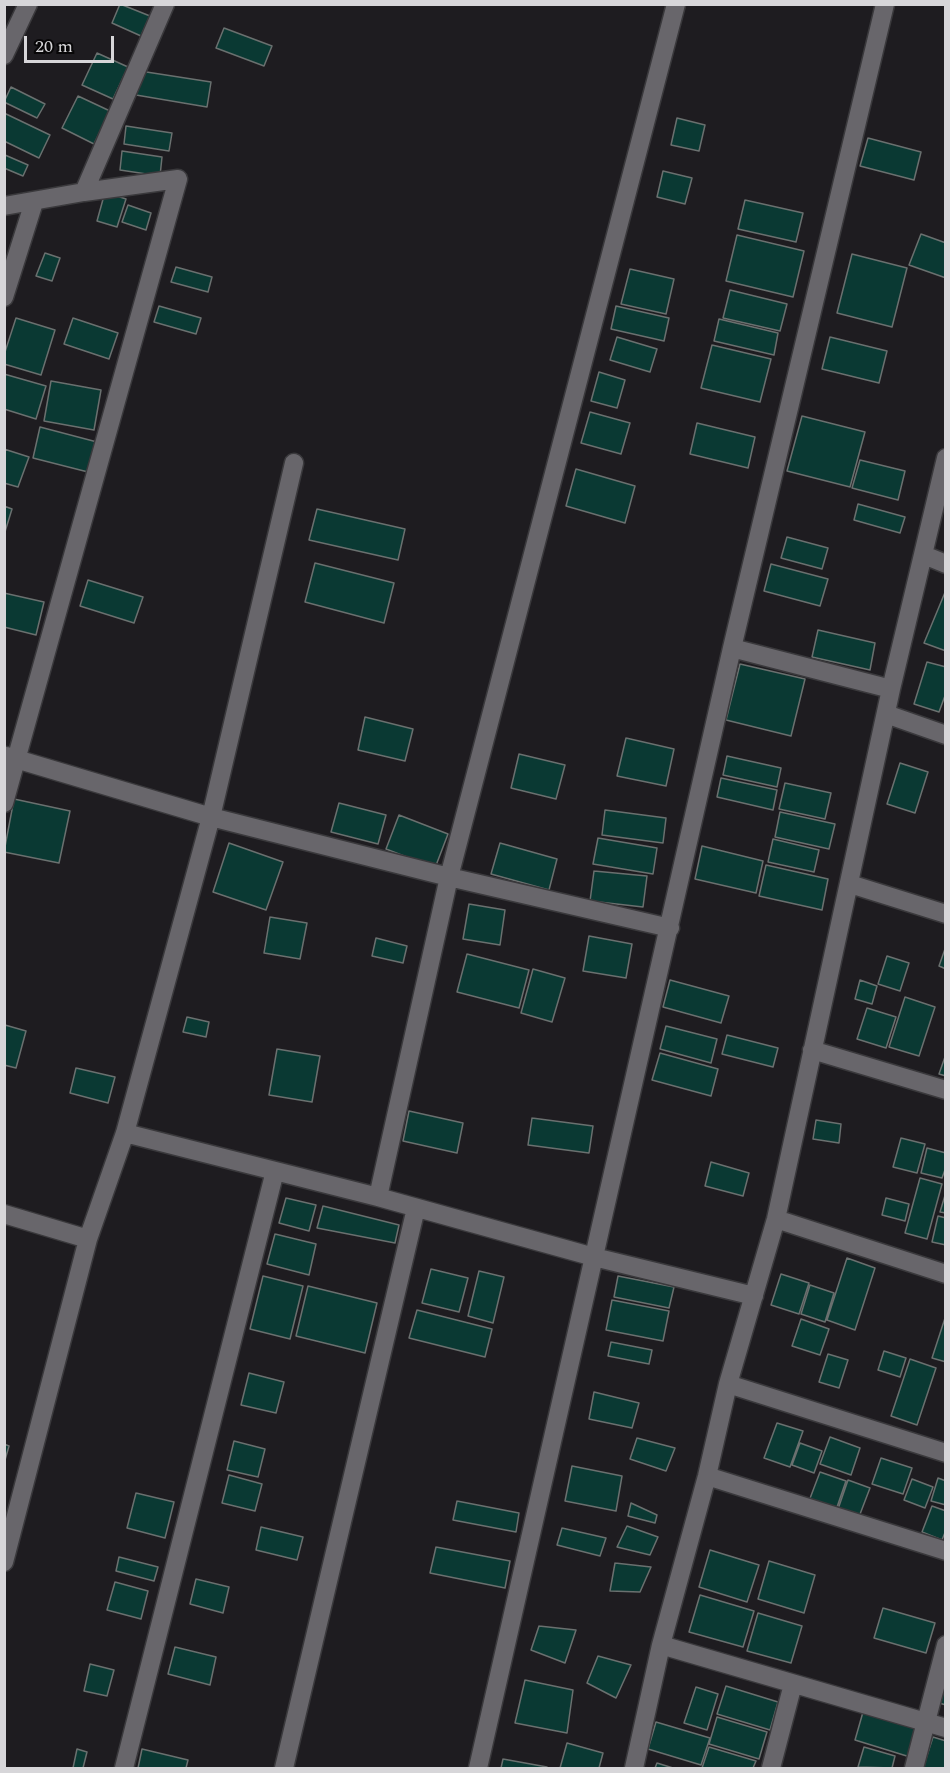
<!DOCTYPE html>
<style>
body{margin:0}
#map{position:relative;width:950px;height:1773px;overflow:hidden;background:#1e1c20;font-family:Spectral,serif}
canvas{display:block}
.frame{position:absolute;inset:0;border:6px solid #d7d6d9;pointer-events:none}
.scale{position:absolute;left:24px;top:36px;width:90px;height:27px;box-sizing:border-box;border:3px solid #d7d6d9;border-top:0;padding-left:8px;font-size:18px;line-height:21px;white-space:nowrap;color:#d7d6d9;-webkit-text-stroke:4px #080708;paint-order:stroke}
</style>
<div id="map">
<canvas width="950" height="1773"></canvas>
<div class="frame"></div>
<div class="scale">20 m</div>
</div>
<script>
const c = document.querySelector('canvas').getContext('2d');
c.lineJoin = 'round';
function fillPath(path, color) { c.fillStyle = color; c.fill(path, 'evenodd'); }
const shape = rows => new Path2D(rows.map(r => 'M' + r).join(''));
function stroke(path, color, width, dash) { c.strokeStyle = color; c.lineWidth = width; c.lineCap = dash ? 'butt' : 'round'; c.setLineDash(dash || []); c.stroke(path); }
const building = shape([
 [120,4,150,16,141,36,112,23,120,4],
 [224,28,272,46,264,66,216,48,224,28],
 [97,53,128,67,113,99,82,85,97,53],
 [140,71,211,82,207,107,136,95,140,71],
 [11,87,45,104,37,118,4,102,11,87],
 [78,96,110,111,94,144,62,128,78,96],
 [4,113,50,135,39,158,4,141,4,113],
 [677,118,705,125,699,151,671,145,677,118],
 [126,126,172,133,169,151,124,144,126,126],
 [868,138,921,152,914,180,860,166,868,138],
 [122,151,162,157,160,176,120,170,122,151],
 [5,155,28,165,23,176,4,168,5,155],
 [663,171,692,178,685,204,657,197,663,171],
 [105,192,126,199,117,227,97,221,105,192],
 [745,200,803,213,796,242,738,229,745,200],
 [128,205,151,213,146,230,122,222,128,205],
 [921,234,946,243,946,278,909,265,921,234],
 [737,235,804,251,793,297,726,281,737,235],
 [45,253,60,258,52,281,36,276,45,253],
 [852,254,907,268,892,327,837,313,852,254],
 [176,267,212,277,208,292,171,282,176,267],
 [630,269,674,279,666,314,621,304,630,269],
 [730,290,787,304,780,331,723,318,730,290],
 [159,306,201,318,196,334,154,322,159,306],
 [616,306,669,318,664,341,611,329,616,306],
 [16,318,55,330,41,375,4,364,4,355,16,318],
 [73,318,118,333,109,359,64,344,73,318],
 [719,319,778,333,774,355,714,341,719,319],
 [617,337,657,349,650,372,610,360,617,337],
 [830,337,887,351,879,383,822,369,830,337],
 [712,345,771,359,760,402,701,388,712,345],
 [599,372,625,380,617,408,591,401,599,372],
 [4,374,46,386,36,419,4,409,4,374],
 [51,381,101,390,94,430,44,421,51,381],
 [590,412,630,423,621,454,581,443,590,412],
 [802,416,865,432,850,487,787,471,802,416],
 [697,423,755,437,748,468,690,454,697,423],
 [40,427,97,442,88,472,33,458,40,427],
 [4,449,29,457,18,487,4,483,4,449],
 [860,460,905,471,898,500,852,488,860,460],
 [576,469,635,486,625,523,566,506,576,469],
 [858,504,905,517,900,533,854,520,858,504],
 [4,506,12,509,4,535,4,506],
 [317,509,405,529,398,560,309,540,317,509],
 [787,537,828,548,822,569,781,558,787,537],
 [315,563,394,583,384,623,305,602,315,563],
 [771,564,828,579,820,606,764,591,771,564],
 [88,580,143,597,134,623,80,606,88,580],
 [946,590,946,651,924,643,946,590],
 [4,593,44,602,36,635,4,627,4,593],
 [818,630,875,643,870,670,812,657,818,630],
 [927,662,946,667,946,693,939,712,914,704,927,662],
 [740,664,805,679,791,736,726,720,740,664],
 [365,717,413,729,405,761,358,750,365,717],
 [626,738,674,749,666,786,617,776,626,738],
 [519,754,565,765,556,799,511,788,519,754],
 [727,756,781,768,777,787,723,775,727,756],
 [900,763,928,772,915,813,887,804,900,763],
 [721,778,777,790,773,810,717,797,721,778],
 [785,783,831,793,825,819,779,809,785,783],
 [14,799,70,811,59,863,4,852,14,799],
 [339,803,386,815,378,844,331,832,339,803],
 [605,810,666,818,663,843,602,835,605,810],
 [780,812,835,824,829,849,775,837,780,812],
 [399,815,448,834,435,868,386,849,399,815],
 [598,838,657,848,653,874,593,864,598,838],
 [773,839,819,850,814,872,768,862,773,839],
 [229,843,283,862,266,910,213,892,229,843],
 [500,843,557,859,549,890,491,874,500,843],
 [702,846,763,861,756,893,695,879,702,846],
 [766,865,828,879,822,910,759,896,766,865],
 [594,871,647,876,643,907,590,901,594,871],
 [469,904,505,910,500,945,463,939,469,904],
 [270,917,307,923,300,959,264,953,270,917],
 [589,936,632,944,626,978,583,971,589,936],
 [376,938,407,946,403,963,372,956,376,938],
 [946,946,946,969,939,966,946,946],
 [467,954,529,970,519,1008,457,992,467,954],
 [887,956,909,963,900,991,878,984,887,956],
 [533,969,565,978,552,1022,521,1013,533,969],
 [670,980,729,996,721,1023,663,1007,670,980],
 [860,980,877,986,872,1004,855,999,860,980],
 [905,997,935,1007,919,1056,889,1047,905,997],
 [867,1008,896,1017,886,1048,857,1039,867,1008],
 [187,1017,209,1022,206,1037,183,1032,187,1017],
 [5,1025,26,1031,16,1068,4,1065,5,1025],
 [666,1026,717,1039,711,1063,660,1049,666,1026],
 [727,1035,778,1048,773,1067,722,1054,727,1035],
 [277,1049,320,1056,312,1102,269,1095,277,1049],
 [660,1053,718,1069,711,1096,652,1080,660,1053],
 [946,1054,946,1076,939,1074,946,1054],
 [76,1068,115,1077,108,1103,70,1093,76,1068],
 [409,1111,463,1123,457,1153,403,1141,409,1111],
 [532,1118,593,1126,589,1153,528,1145,532,1118],
 [816,1120,841,1124,839,1143,813,1139,816,1120],
 [901,1138,925,1144,917,1173,893,1167,901,1138],
 [927,1148,946,1153,946,1167,942,1178,921,1173,927,1148],
 [711,1162,749,1173,743,1196,705,1186,711,1162],
 [920,1178,942,1184,927,1239,905,1233,920,1178],
 [946,1192,946,1213,940,1212,946,1192],
 [286,1198,316,1205,309,1231,279,1223,286,1198],
 [886,1198,909,1204,905,1221,882,1215,886,1198],
 [323,1206,399,1225,395,1243,317,1228,323,1206],
 [938,1216,946,1218,946,1245,932,1242,938,1216],
 [275,1234,316,1244,309,1275,267,1264,275,1234],
 [847,1258,875,1268,855,1330,827,1320,847,1258],
 [431,1269,468,1278,459,1312,422,1303,431,1269],
 [479,1271,504,1277,493,1323,468,1316,479,1271],
 [781,1274,809,1283,799,1314,771,1305,781,1274],
 [263,1276,303,1286,290,1339,250,1329,263,1276],
 [618,1276,674,1287,669,1308,614,1297,618,1276],
 [810,1285,834,1293,825,1322,801,1314,810,1285],
 [308,1286,377,1303,365,1353,296,1336,308,1286],
 [612,1300,669,1311,663,1341,606,1330,612,1300],
 [417,1310,492,1329,485,1357,409,1338,417,1310],
 [946,1315,946,1362,932,1358,946,1315],
 [801,1319,829,1329,820,1355,792,1346,801,1319],
 [611,1342,652,1350,649,1364,608,1356,611,1342],
 [884,1351,906,1358,900,1377,878,1370,884,1351],
 [828,1354,848,1360,839,1388,819,1382,828,1354],
 [910,1359,936,1368,917,1425,891,1416,910,1359],
 [249,1373,284,1382,276,1413,241,1405,249,1373],
 [594,1392,639,1403,632,1428,589,1419,594,1392],
 [777,1423,803,1431,790,1467,764,1458,777,1423],
 [830,1437,860,1448,851,1475,820,1464,830,1437],
 [637,1438,675,1448,666,1471,630,1459,637,1438],
 [234,1441,265,1449,258,1477,227,1470,234,1441],
 [800,1443,822,1451,814,1473,792,1465,800,1443],
 [4,1444,9,1446,5,1460,4,1460,4,1444],
 [881,1458,912,1468,903,1494,872,1484,881,1458],
 [572,1466,622,1476,616,1511,565,1501,572,1466],
 [820,1472,846,1481,836,1510,809,1501,820,1472],
 [229,1475,262,1484,255,1511,222,1503,229,1475],
 [938,1478,946,1481,946,1505,931,1501,938,1478],
 [912,1479,933,1487,925,1508,904,1500,912,1479],
 [848,1480,870,1488,857,1522,836,1515,848,1480],
 [136,1493,174,1502,165,1538,127,1528,136,1493],
 [457,1501,519,1513,516,1532,453,1520,457,1501],
 [631,1503,657,1515,655,1523,628,1516,631,1503],
 [932,1506,946,1511,946,1530,942,1540,922,1532,932,1506],
 [627,1526,658,1537,650,1555,617,1547,627,1526],
 [261,1527,303,1537,297,1560,256,1550,261,1527],
 [562,1528,606,1538,600,1556,557,1545,562,1528],
 [436,1547,510,1561,505,1588,430,1573,436,1547],
 [710,1550,759,1565,747,1602,699,1587,710,1550],
 [119,1557,158,1567,154,1581,116,1571,119,1557],
 [769,1561,815,1575,804,1613,758,1599,769,1561],
 [615,1563,651,1567,640,1592,610,1591,615,1563],
 [196,1579,229,1587,223,1613,190,1604,196,1579],
 [115,1582,148,1591,141,1619,107,1610,115,1582],
 [700,1595,754,1611,743,1647,689,1632,700,1595],
 [883,1608,935,1623,926,1653,874,1638,883,1608],
 [758,1613,802,1626,791,1663,747,1651,758,1613],
 [539,1626,576,1630,565,1663,531,1650,539,1626],
 [175,1647,216,1657,210,1685,168,1674,175,1647],
 [598,1656,631,1665,616,1698,587,1683,598,1656],
 [90,1664,114,1670,107,1696,84,1691,90,1664],
 [525,1680,573,1690,567,1733,515,1723,525,1680],
 [946,1682,946,1705,939,1703,946,1682],
 [726,1686,778,1702,770,1730,717,1714,726,1686],
 [696,1687,718,1694,707,1730,684,1723,696,1687],
 [863,1712,919,1728,910,1757,855,1740,863,1712],
 [717,1717,767,1732,759,1759,709,1744,717,1717],
 [656,1722,710,1738,701,1765,648,1749,656,1722],
 [933,1737,946,1741,946,1768,923,1768,933,1737],
 [567,1743,603,1753,599,1768,560,1768,567,1743],
 [709,1747,756,1761,753,1768,702,1768,709,1747],
 [864,1747,895,1756,892,1768,858,1767,864,1747],
 [77,1749,87,1752,83,1768,73,1768,77,1749],
 [142,1749,188,1760,186,1768,138,1768,142,1749],
 [503,1759,547,1767,547,1768,501,1768,503,1759],
 [657,1763,673,1768,655,1768,657,1763]
]);
fillPath(building, '#0a3933');
stroke(building, '#6a706f', 1.5);
const minor = shape([
 [4,55,28,4],
 [84,192,165,4],
 [4,206,84,192,178,179,4,803],
 [4,297,34,202],
 [924,555,946,564],
 [732,648,891,689],
 [886,714,946,735],
 [6,756,211,817,449,877,670,928],
 [850,884,946,914],
 [812,1050,946,1090],
 [125,1133,378,1197,594,1257,754,1296],
 [378,1197,449,877,676,4],
 [4,1214,88,1239],
 [776,1219,946,1274],
 [728,1384,946,1453],
 [707,1476,946,1551],
 [4,1562,88,1239,125,1133,211,817,294,463],
 [661,1645,946,1728],
 [124,1768,275,1171],
 [284,1768,416,1208],
 [478,1768,732,648,885,4],
 [634,1768,661,1645,707,1476,728,1384,776,1219,891,689,946,458],
 [771,1768,793,1684],
 [914,1768,946,1645]
]);
stroke(minor, '#3a393c', 21);
stroke(minor, '#68666b', 18);
</script>
